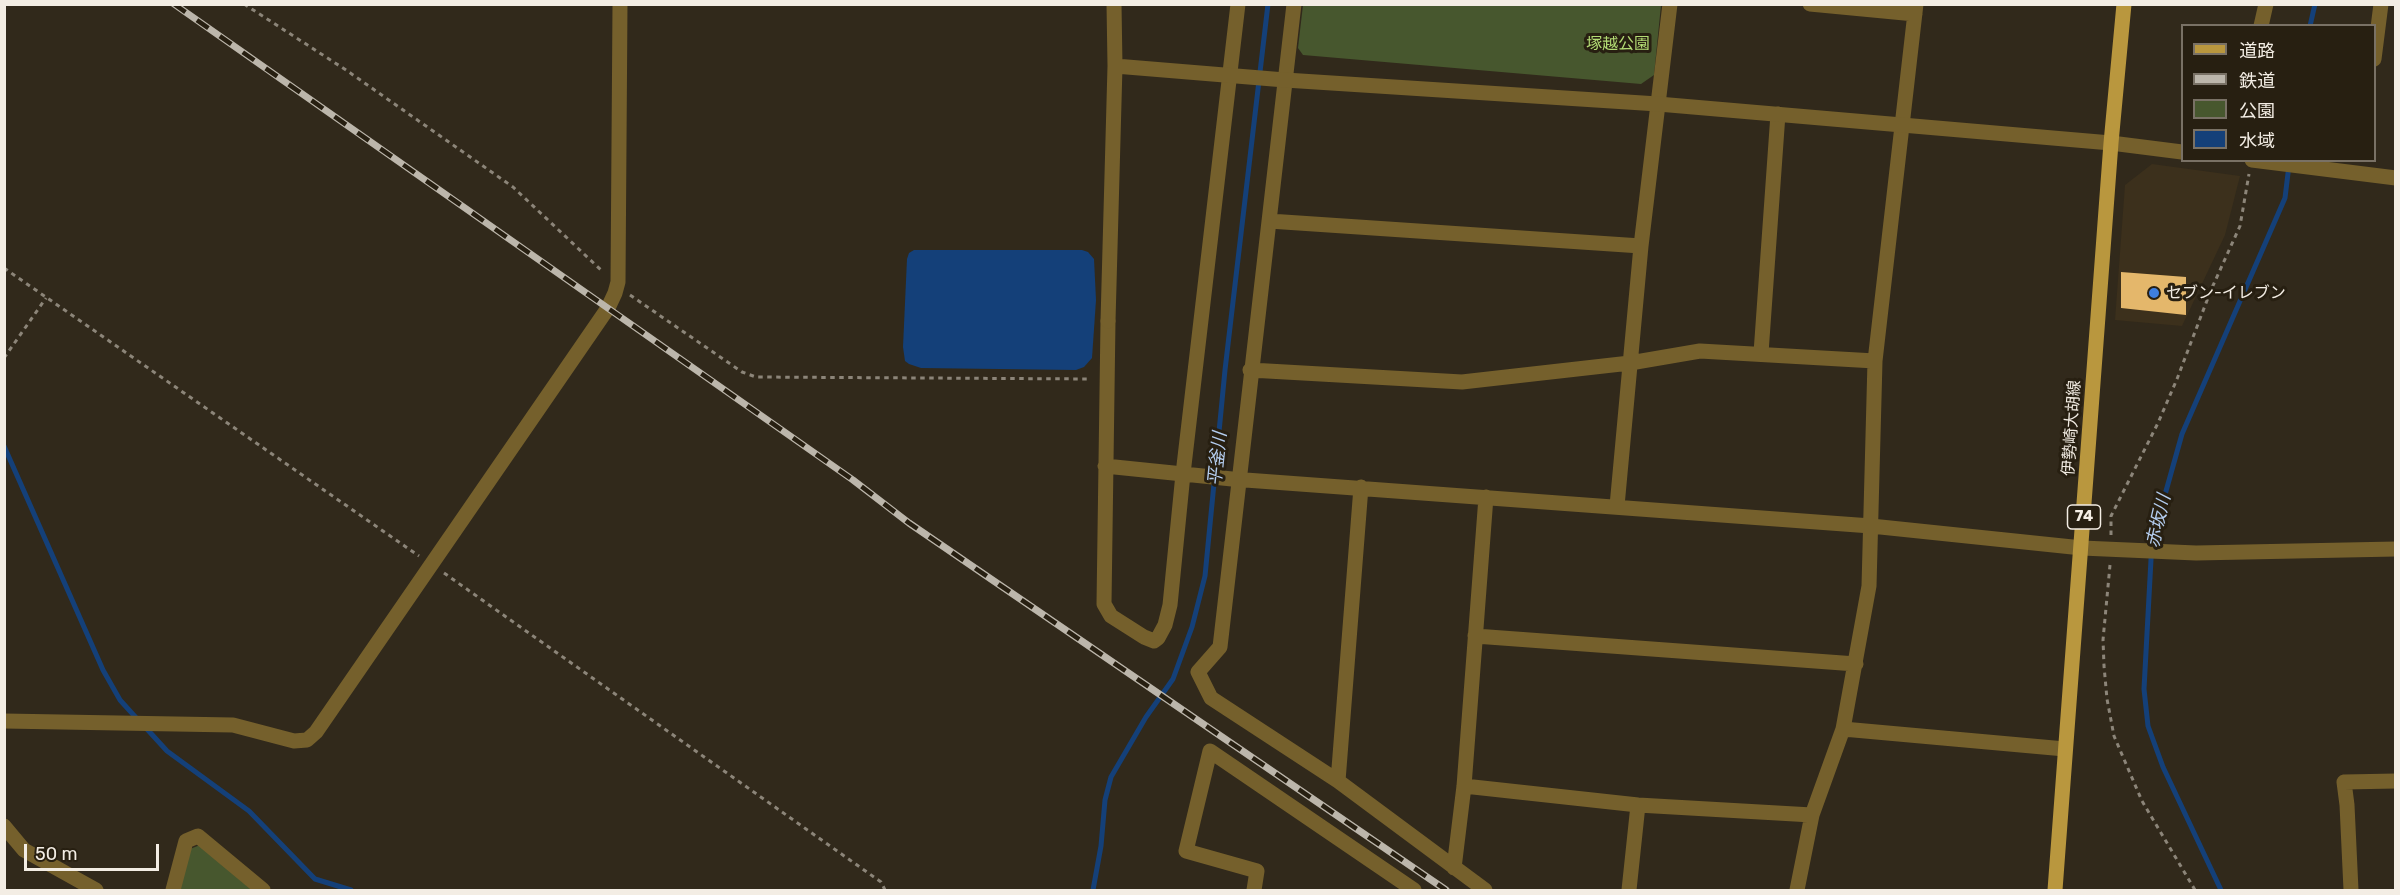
<!DOCTYPE html>
<meta charset="utf-8">
<style>
body{margin:0}
#map{position:relative;width:2400px;height:895px;overflow:hidden;background:#31291b;font-family:Rubik,"Noto Sans JP",sans-serif}
canvas{display:block}
.frame{position:absolute;inset:0;border:6px solid #f3ede4;pointer-events:none}
.legend{position:absolute;left:2181px;top:24px;width:195px;height:138px;box-sizing:border-box;background:#271f11;border:2px solid #797165;margin:0;padding:8px 10px;list-style:none;font-size:18px;color:#f3ede4}
.legend li{display:flex;align-items:center;gap:12px;height:30px}
.legend b{width:30px;border:2px solid #797165}
.scale{position:absolute;left:24px;top:844px;width:135px;height:27px;box-sizing:border-box;border:3px solid #f3ede4;border-top:0;padding-left:8px;font-size:18px;line-height:21px;white-space:nowrap;color:#f3ede4;-webkit-text-stroke:4px #271f11;paint-order:stroke}
</style>
<div id="map">
<canvas width="2400" height="895"></canvas>
<div class="frame"></div>
<ul class="legend">
<li><b style="height:8px;background:#b9973e"></b>道路</li>
<li><b style="height:8px;background:#bcb6ab"></b>鉄道</li>
<li><b style="height:16px;background:#47572e"></b>公園</li>
<li><b style="height:16px;background:#144079"></b>水域</li>
</ul>
<div class="scale">50 m</div>
</div>
<script>
const c = document.querySelector('canvas').getContext('2d');
c.lineJoin = 'round';
function fillPath(path, color) { c.fillStyle = color; c.fill(path, 'evenodd'); }
const shape = rows => new Path2D(rows.map(r => 'M' + r).join(''));
function stroke(path, color, width, dash) { c.strokeStyle = color; c.lineWidth = width; c.lineCap = dash ? 'butt' : 'round'; c.setLineDash(dash || []); c.stroke(path); }
function drawText(font, color, halo, rows, align = 'center') {
  c.font = font + ' Rubik,"Noto Sans JP",sans-serif'; c.lineWidth = 6; c.setLineDash([]); c.textBaseline = 'middle'; c.strokeStyle = halo; c.fillStyle = color; for (const [text, x, y, turn = 0] of rows) {
    c.save(); c.translate(x, y); c.rotate((+turn || 0) * Math.PI / 180); c.textAlign = isNaN(turn) ? turn : align; if (halo) c.strokeText(text, 0, 0); c.fillText(text, 0, 0); c.restore();
  }
}
fillPath(shape([
 [2152,164,2240,176,2225,235,2182,326,2115,320,2125,185]
]), '#3c301c');
fillPath(shape([
 [1303,5,1661,5,1654,75,1641,84,1303,55,1298,48],
 [200,845,252,890,179,890,190,849]
]), '#47572e');
fillPath(shape([
 [914,250,1082,250,1088,252,1094,259,1096,300,1092,358,1084,367,1076,370,921,368,909,364,905,361,903,347,907,259,909,253]
]), '#144079');
stroke(shape([
 [2310,26,2315,4],
 [4,446,103,670,120,700,139,721],
 [146,728,167,751,249,811,315,879,351,890],
 [1093,890,1101,846,1105,800,1111,777,1146,717,1173,679,1192,627,1205,576,1225,370,1268,4],
 [2221,890,2163,767,2148,726,2144,689,2152,541,2182,434,2285,198,2289,165]
]), '#144079', 5);
fillPath(shape([
 [2121,272,2186,277,2186,315,2121,308]
]), '#e4b76b');
stroke(shape([
 [244,4,346,70,513,187,601,270],
 [4,268,419,556],
 [630,295,742,372,756,377,1091,379],
 [4,358,46,298],
 [2111,535,2111,516,2158,423,2177,379,2211,290,2240,226,2249,174],
 [2110,565,2103,640,2104,666,2107,699,2114,736,2142,801,2195,890],
 [444,573,881,882,885,890]
]), '#8c8579', 3, [4.5, 4.5]);
stroke(shape([
 [1294,4,1220,647,1198,672,1211,698,1338,781,1485,890],
 [1810,4,1915,14],
 [2261,26,2266,4],
 [2374,59,2381,4],
 [1269,221,1641,246],
 [1108,321,1104,604,1111,616,1144,637,1154,641,1158,638,1165,625,1170,605,1183,474,1238,4],
 [1761,353,1778,114],
 [1250,370,1462,382,1630,363,1700,351,1875,361],
 [1105,466,1232,479,1871,526,2082,548,2196,553,2396,549],
 [1617,506,1641,246,1670,4],
 [1475,636,1856,664],
 [4,721,233,725,294,741,307,740,316,732,608,308,615,293,618,282,620,4],
 [1843,729,2065,749],
 [1338,781,1361,487],
 [1464,786,1638,805,1812,815],
 [4,826,24,850,96,890],
 [1454,868,1464,786,1486,497],
 [173,890,186,841,198,836,263,890],
 [1254,890,1257,871,1186,851,1210,751,1414,890],
 [1629,890,1638,805],
 [1797,890,1812,815,1843,729,1869,586,1875,361,1916,4],
 [2351,890,2347,805,2344,782,2396,781]
]), '#75602c', 15);
stroke(shape([
 [1115,66,1285,80,1658,104,2111,143,2182,152],
 [2252,160,2396,178],
 [1108,321,1115,66,1114,4]
]), '#75602c', 15);
stroke(shape([
 [2055,890,2111,143,2124,4]
]), '#b9973e', 15);
const rail = shape([
 [174,4,853,480,909,523,1446,890]
]);
stroke(rail, '#bcb6ab', 7);
stroke(rail, '#271f11', 4.5, [14]);
for (const [x, y, r, color] of [
 [2154,293,6,"#3f7fe0"]
]) { const dot = new Path2D(); dot.arc(x, y, r, 0, 2 * Math.PI); c.fillStyle = color; c.fill(dot); stroke(dot, '#271f11', 2); }
for (const [x, y, w] of [
 [2084,517,33]
]) { const box = new Path2D(); box.roundRect(x - w / 2, y - 12, w, 24, 4.5); c.fillStyle = '#271f11'; c.fill(box); stroke(box, '#f3ede4', 1.5); }
drawText('bold 15px', '#f3ede4', null, [
 ["74",2084,517]
]);
drawText('16px', '#b3db74', '#271f11', [
 ["塚越公園",1618,44]
]);
drawText('16px', '#f3ede4', '#271f11', [
 ["セブン-イレブン",2166,293]
], 'left');
drawText('16px', '#f3ede4', '#271f11', [
 ["伊勢崎大胡線",2072,428,-86]
]);
drawText('italic 18px', '#b4cdef', '#271f11', [
 ["平釜川",1218,459,-84],
 ["赤坂川",2159,521,-77]
]);
</script>
